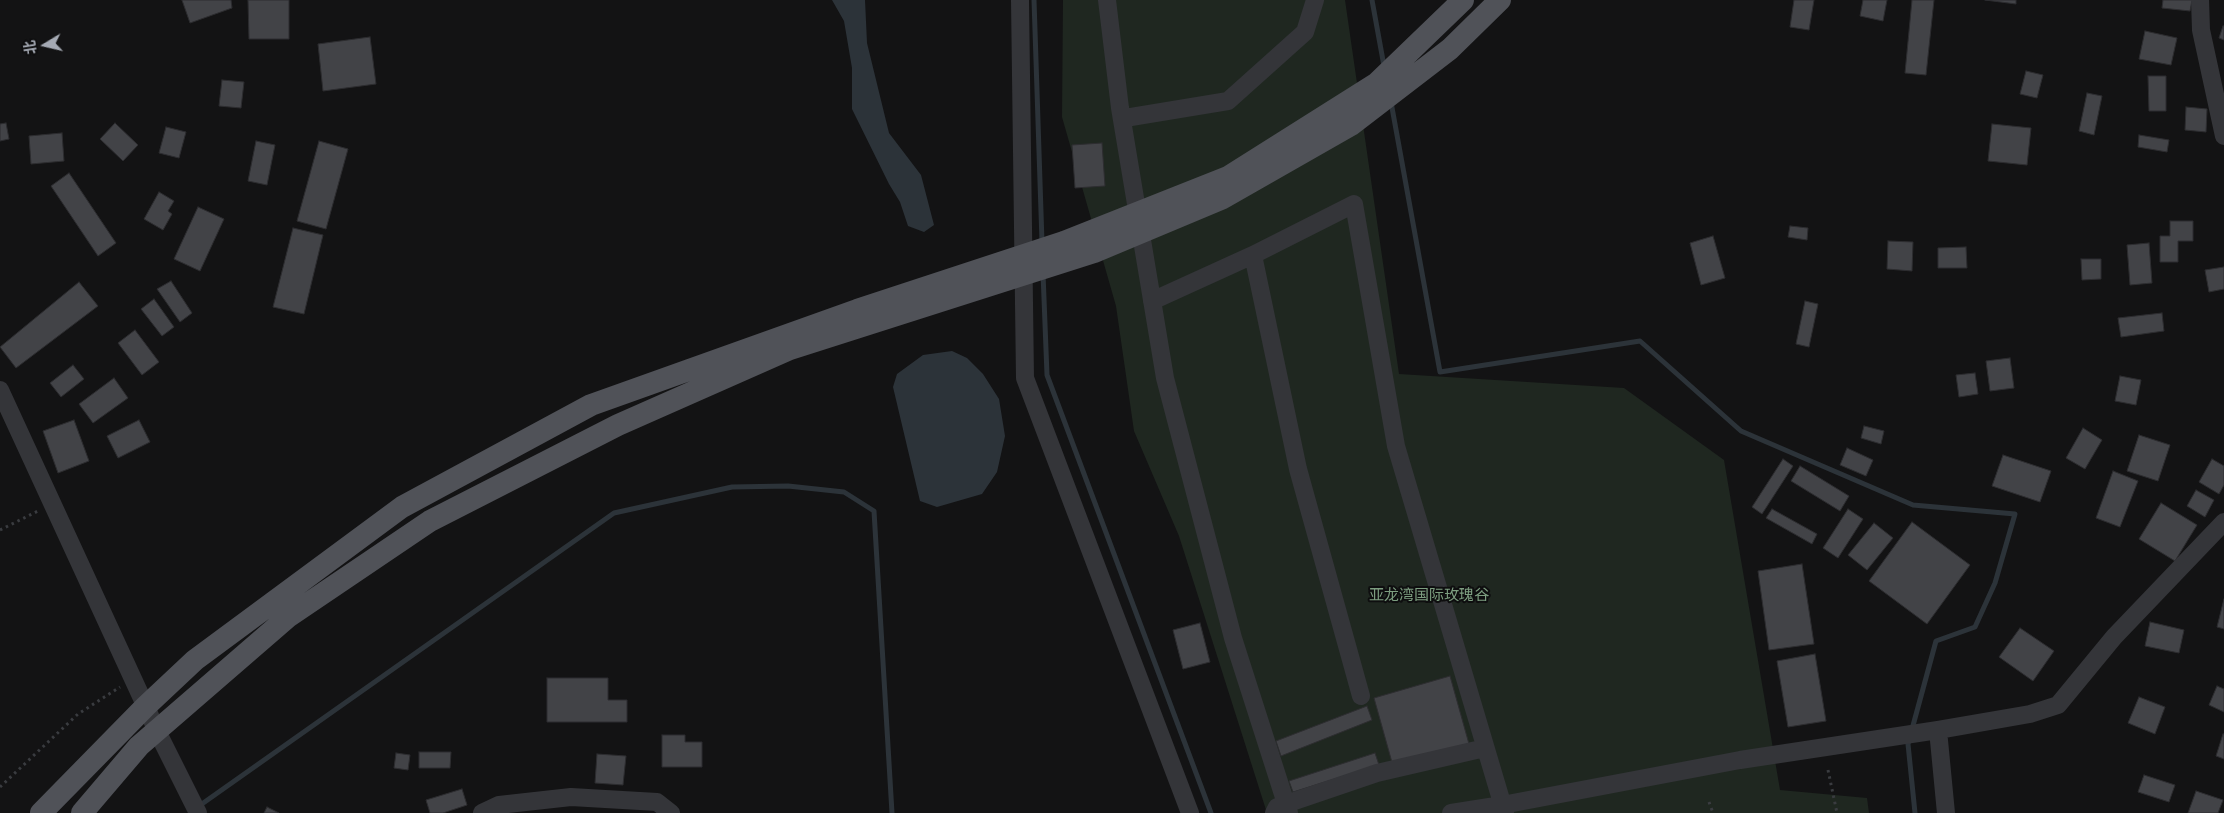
<!DOCTYPE html>
<meta charset="utf-8">
<style>
body{margin:0}
#map{position:relative;width:2224px;height:813px;overflow:hidden;background:#131314;font-family:Inter,"Noto Sans SC",sans-serif}
canvas{display:block}
.north{position:absolute;left:20px;top:20px;width:50px;height:50px;-webkit-text-stroke:4px #0e0e0f;paint-order:stroke;rotate:261deg;font-size:14px;font-weight:700;line-height:20px;text-align:center;color:#a5aab4}
.north::after{content:'';display:block;margin:auto;width:18px;height:22px;background:#a5aab4;clip-path:polygon(50% 0,100% 100%,50% 72%,0 100%)}
</style>
<div id="map">
<canvas width="2224" height="813"></canvas>
<div class="north">北</div>
</div>
<script>
const c = document.querySelector('canvas').getContext('2d');
c.lineJoin = 'round';
function fillPath(path, color) { c.fillStyle = color; c.fill(path, 'evenodd'); }
const shape = rows => new Path2D(rows.map(r => 'M' + r).join(''));
function stroke(path, color, width, dash) { c.strokeStyle = color; c.lineWidth = width; c.lineCap = dash ? 'butt' : 'round'; c.setLineDash(dash || []); c.stroke(path); }
function drawText(font, color, halo, rows, align = 'center') {
  c.font = font + ' Inter,"Noto Sans SC",sans-serif'; c.lineWidth = 4; c.setLineDash([]); c.textBaseline = 'middle'; c.strokeStyle = halo; c.fillStyle = color; for (const [text, x, y, turn = 0] of rows) {
    c.save(); c.translate(x, y); c.rotate((+turn || 0) * Math.PI / 180); c.textAlign = isNaN(turn) ? turn : align; if (halo) c.strokeText(text, 0, 0); c.fillText(text, 0, 0); c.restore();
  }
}
fillPath(shape([
 [1063,0,1345,0,1399,374,1624,388,1724,460,1780,790,1867,798,1869,813,1267,813,1179,536,1134,431,1116,306,1062,117]
]), '#1f2720');
fillPath(shape([
 [832,0,865,0,867,43,889,133,921,175,934,225,924,232,908,226,900,202,889,184,852,109,852,68,844,21],
 [952,351,967,358,983,374,999,399,1005,436,997,472,982,494,937,507,920,501,893,387,897,374,923,355]
]), '#2c3339');
stroke(shape([
 [1034,0,1042,242],
 [1372,0,1384,66],
 [1391,102,1440,372,1640,341,1741,431,1913,505,2015,514,1995,583,1975,627,1936,641,1908,744,1915,813],
 [1043,273,1047,375,1211,813],
 [199,806,614,513,732,487,788,486,844,492,874,511,892,813]
]), '#2c3339', 5);
const building = shape([
 [182,0,231,0,232,8,190,23,182,0],
 [248,0,289,0,289,39,249,39,248,0],
 [1794,0,1814,0,1809,30,1790,27,1794,0],
 [1863,0,1887,0,1883,21,1860,16,1863,0],
 [1912,0,1934,0,1926,75,1905,73,1912,0],
 [1985,0,2016,0,2016,4,1985,0],
 [2163,0,2192,0,2190,11,2162,8,2163,0],
 [2223,26,2224,26,2224,40,2219,38,2223,26],
 [2145,31,2177,38,2171,65,2139,59,2145,31],
 [370,37,376,84,323,91,318,44,370,37],
 [2026,71,2043,75,2037,98,2020,94,2026,71],
 [2148,76,2166,76,2166,111,2149,111,2148,76],
 [222,80,244,82,241,108,219,106,222,80],
 [2087,93,2102,96,2094,135,2079,131,2087,93],
 [2186,107,2207,109,2206,132,2185,130,2186,107],
 [6,123,9,139,0,141,0,124,6,123],
 [115,123,138,145,123,161,100,139,115,123],
 [1992,124,2031,128,2027,165,1988,161,1992,124],
 [166,127,186,132,179,158,159,153,166,127],
 [62,133,64,161,31,164,29,136,62,133],
 [2139,135,2169,140,2167,152,2138,147,2139,135],
 [256,141,275,145,267,185,248,181,256,141],
 [319,141,348,149,326,229,297,221,319,141],
 [1102,143,1105,186,1075,188,1072,145,1102,143],
 [69,173,116,243,98,256,51,186,69,173],
 [159,192,174,201,168,211,172,214,163,230,144,219,159,192],
 [198,207,224,219,200,271,174,259,198,207],
 [2170,221,2193,221,2193,241,2178,241,2178,262,2160,262,2160,236,2170,236,2170,221],
 [1790,226,1808,228,1807,240,1788,237,1790,226],
 [293,228,323,235,304,314,273,307,293,228],
 [1713,236,1725,278,1701,285,1690,243,1713,236],
 [1888,241,1913,242,1912,271,1887,269,1888,241],
 [2149,243,2152,283,2130,285,2127,245,2149,243],
 [1966,247,1967,268,1938,268,1938,248,1966,247],
 [2081,259,2101,259,2101,279,2082,280,2081,259],
 [2224,267,2224,289,2209,292,2205,270,2224,267],
 [171,281,192,313,180,322,157,289,171,281],
 [79,282,98,306,16,368,0,347,79,282],
 [154,299,174,327,162,336,141,309,154,299],
 [1805,301,1818,304,1809,347,1796,344,1805,301],
 [2162,313,2164,331,2121,337,2118,318,2162,313],
 [135,330,159,362,142,375,118,343,135,330],
 [2010,358,2014,388,1990,391,1986,361,2010,358],
 [73,365,84,379,61,397,50,383,73,365],
 [1975,373,1978,394,1959,397,1956,375,1975,373],
 [2120,376,2141,380,2136,405,2115,401,2120,376],
 [114,378,128,398,93,423,79,404,114,378],
 [74,420,89,461,58,473,43,431,74,420],
 [139,420,150,442,118,458,107,436,139,420],
 [1864,426,1884,431,1881,444,1861,438,1864,426],
 [2083,428,2102,440,2085,469,2066,458,2083,428],
 [2139,435,2170,445,2158,481,2127,471,2139,435],
 [1847,448,1873,460,1866,476,1840,465,1847,448],
 [2003,455,2051,471,2040,502,1992,486,2003,455],
 [1783,459,1793,466,1762,514,1752,507,1783,459],
 [2212,459,2224,466,2224,485,2219,494,2199,482,2212,459],
 [1800,466,1849,496,1840,511,1791,481,1800,466],
 [2113,471,2138,481,2120,527,2096,518,2113,471],
 [2196,490,2214,500,2205,517,2187,506,2196,490],
 [2161,503,2197,525,2175,561,2139,539,2161,503],
 [1772,509,1817,534,1812,544,1766,518,1772,509],
 [1848,509,1863,519,1838,558,1823,548,1848,509],
 [1912,522,1970,565,1927,624,1869,581,1912,522],
 [1874,523,1893,538,1867,570,1848,555,1874,523],
 [1802,564,1814,644,1769,650,1758,571,1802,564],
 [2224,599,2224,629,2217,627,2224,599],
 [2150,622,2184,630,2179,653,2145,646,2150,622],
 [1200,623,1210,662,1183,669,1173,630,1200,623],
 [2020,628,2054,651,2033,681,1999,657,2020,628],
 [1815,654,1826,721,1788,727,1777,661,1815,654],
 [1450,676,1469,744,1393,766,1374,698,1450,676],
 [547,678,608,678,608,700,627,700,627,722,547,722,547,678],
 [2217,686,2224,689,2224,712,2209,705,2217,686],
 [2139,697,2165,707,2155,734,2128,723,2139,697],
 [1367,706,1372,720,1281,756,1276,741,1367,706],
 [2223,734,2224,734,2224,759,2216,756,2223,734],
 [662,735,685,735,685,742,702,742,702,767,662,767,662,735],
 [419,752,451,752,450,768,419,768,419,752],
 [396,753,410,755,408,770,394,768,396,753],
 [1375,753,1379,765,1293,792,1289,781,1375,753],
 [597,754,626,756,623,785,595,783,597,754],
 [2144,775,2175,785,2169,802,2138,792,2144,775],
 [462,789,467,805,443,813,430,813,426,800,462,789],
 [2196,791,2223,800,2218,813,2188,813,2196,791],
 [267,807,279,813,264,813,267,807]
]);
fillPath(building, '#424347');
stroke(building, '#2d2d30', 1);
stroke(shape([
 [0,530,40,510],
 [1828,770,1837,813],
 [0,787,78,714,120,687],
 [1709,802,1713,813]
]), '#3a3c40', 3, [2.5, 4]);
stroke(shape([
 [1020,0,1025,378,1190,813],
 [1107,0,1120,108,1165,378,1233,638,1289,813],
 [2200,0,2201,30,2224,136],
 [1131,117,1228,101,1305,32,1315,0],
 [1152,301,1253,255],
 [0,390,157,731,198,813],
 [1361,696,1298,469,1253,255,1354,204,1396,446,1505,813],
 [1938,730,1946,813],
 [482,813,499,805,571,797,657,802,671,813],
 [1274,813,1277,807,1377,773,1485,748],
 [1451,813,1502,805,1740,760,1938,730,2030,714,2058,705,2114,637,2224,522]
]), '#343539', 18);
stroke(shape([
 [41,813,146,706,195,660,402,507,591,405,857,310,1064,242,1228,177,1377,83,1463,0],
 [82,813,139,746,288,617,430,521,618,425,790,349,1094,252,1223,198,1351,125,1450,49,1500,0]
]), '#505258', 22);
drawText('15px', '#7d9e80', '#0e0e0f', [
 ["亚龙湾国际玫瑰谷",1429,595]
]);
</script>
